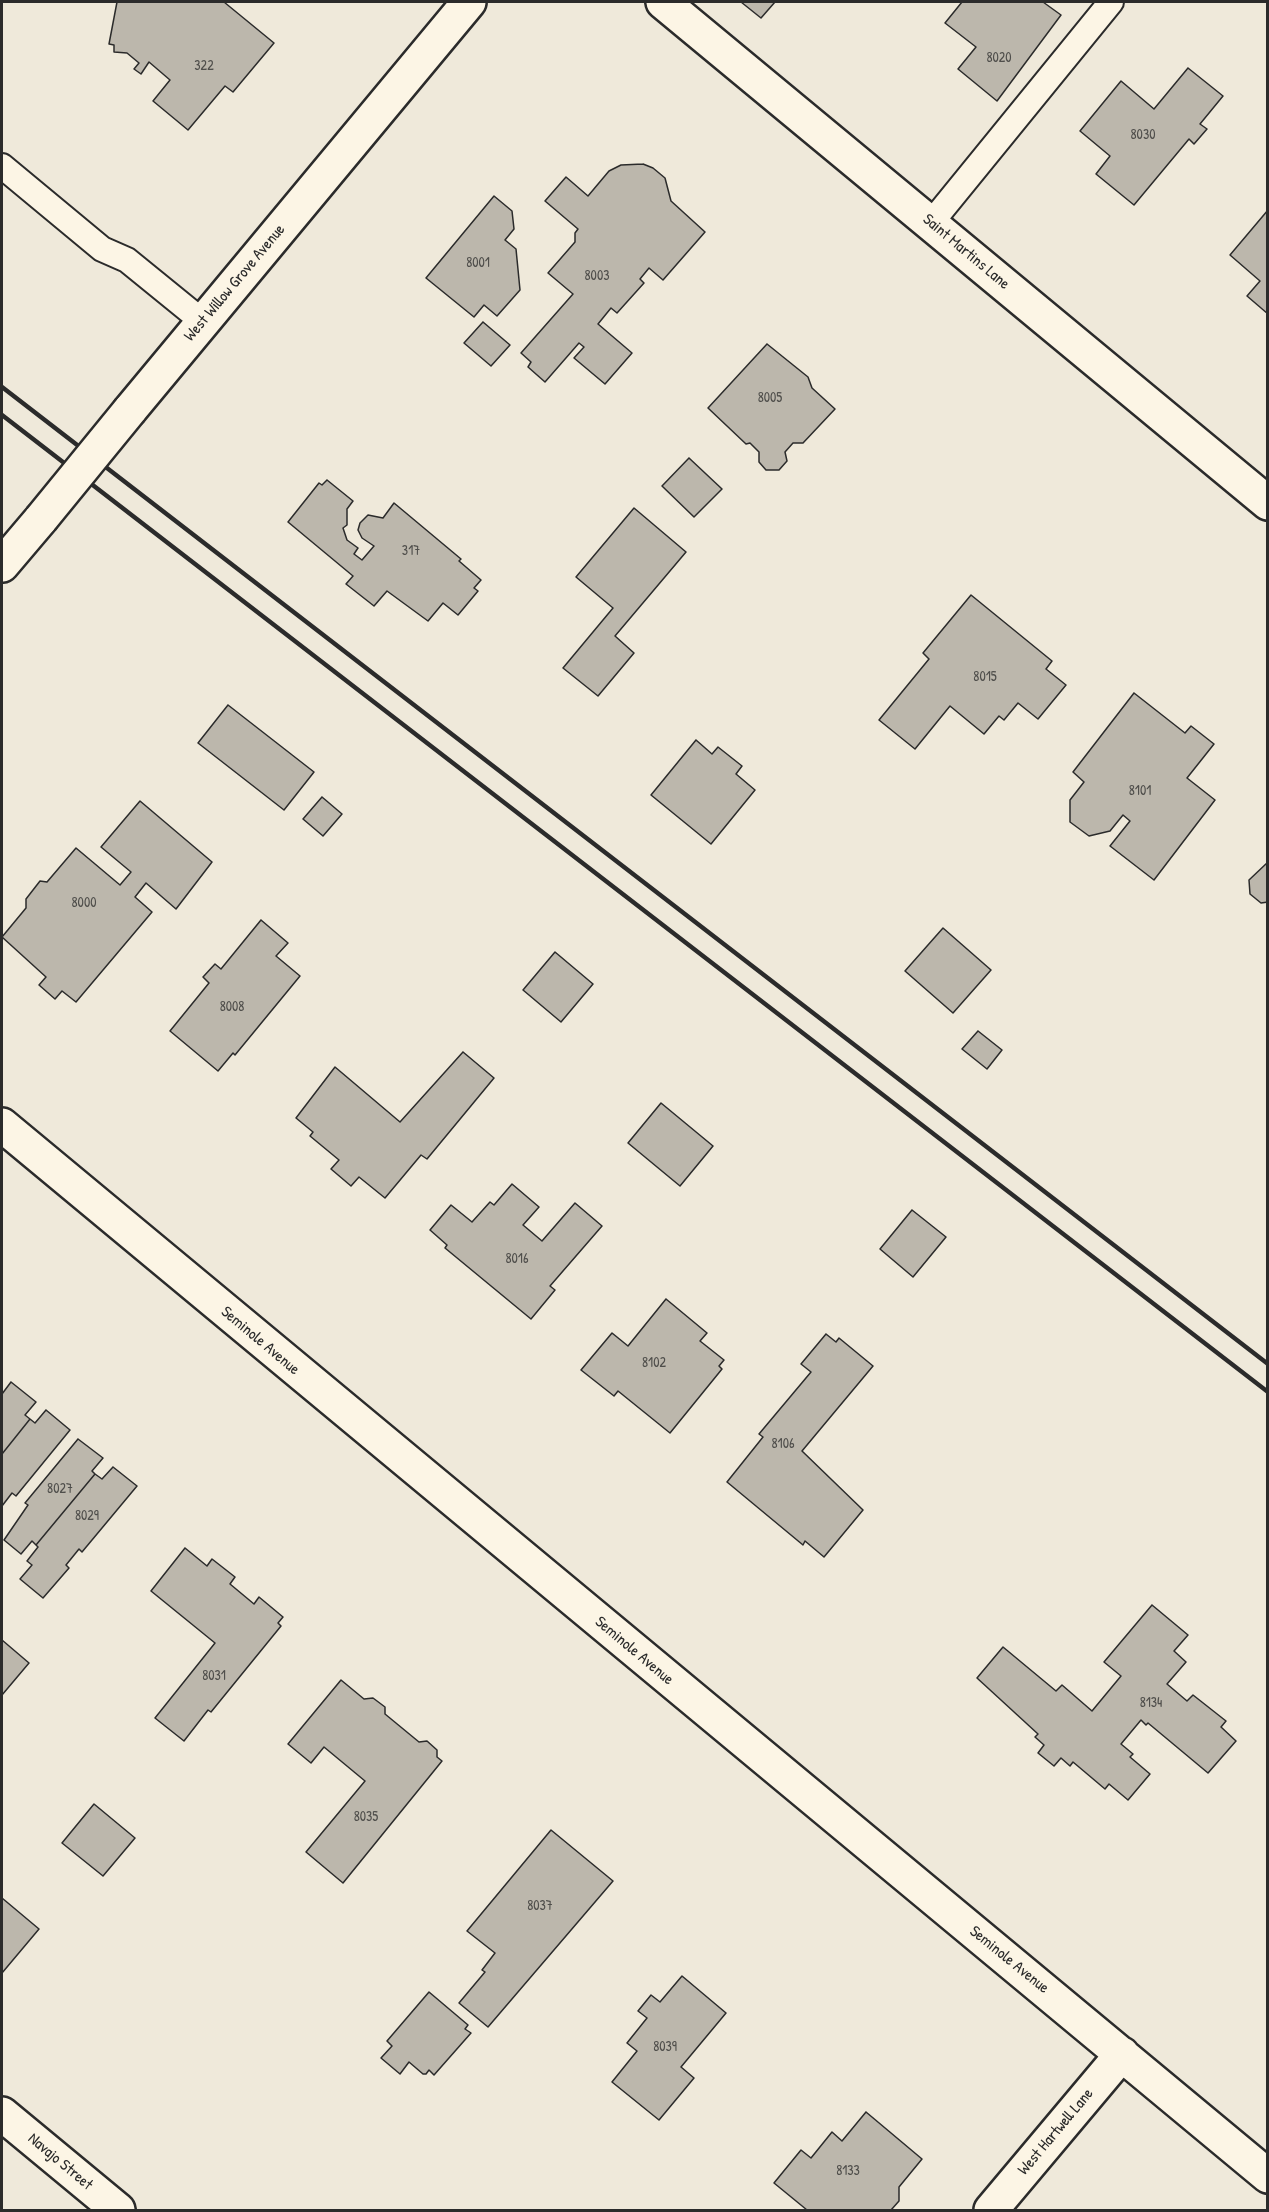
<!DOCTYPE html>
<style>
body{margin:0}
#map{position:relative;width:1269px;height:2212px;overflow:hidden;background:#efe9da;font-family:"Patrick Hand",sans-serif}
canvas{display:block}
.frame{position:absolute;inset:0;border:3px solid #2b2b2b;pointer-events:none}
</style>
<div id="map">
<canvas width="1269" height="2212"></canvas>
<div class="frame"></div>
</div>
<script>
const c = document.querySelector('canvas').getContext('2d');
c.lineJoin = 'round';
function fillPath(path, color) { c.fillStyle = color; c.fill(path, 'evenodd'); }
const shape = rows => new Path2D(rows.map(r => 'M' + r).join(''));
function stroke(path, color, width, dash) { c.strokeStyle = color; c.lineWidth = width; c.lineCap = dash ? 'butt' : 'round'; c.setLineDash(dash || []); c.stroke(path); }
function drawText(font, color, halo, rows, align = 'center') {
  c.font = font + ' "Patrick Hand",sans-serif'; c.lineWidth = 4.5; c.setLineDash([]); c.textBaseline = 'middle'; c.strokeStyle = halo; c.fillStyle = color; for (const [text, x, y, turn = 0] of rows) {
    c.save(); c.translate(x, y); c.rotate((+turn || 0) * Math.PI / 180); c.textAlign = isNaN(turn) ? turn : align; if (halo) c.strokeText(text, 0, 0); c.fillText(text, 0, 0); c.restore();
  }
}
const building = shape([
 [117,2,224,2,274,43,233,92,225,86,188,130,153,101,170,80,149,62,141,74,134,69,139,63,127,53,114,52,114,45,109,44,117,2],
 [741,2,775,2,761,18,741,2],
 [962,2,1043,2,1061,15,997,101,958,69,976,47,945,23,962,2],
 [1188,68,1223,96,1200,124,1207,129,1194,144,1189,139,1134,205,1096,174,1110,156,1080,131,1121,81,1154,109,1188,68],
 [643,164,653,168,665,178,671,201,705,232,663,280,649,268,640,279,644,283,617,313,611,308,598,324,632,353,605,384,574,358,584,347,579,343,545,382,528,367,531,362,521,353,573,294,548,273,575,242,575,233,578,229,545,201,566,177,588,196,609,171,621,165,643,164],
 [494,196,512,211,514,229,505,240,516,249,520,290,497,316,484,305,474,317,426,278,494,196],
 [1268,210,1268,314,1247,296,1260,281,1230,255,1268,210],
 [483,322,510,345,491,366,464,343,483,322],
 [767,344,808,377,812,388,835,409,803,443,793,443,785,452,787,461,779,470,766,470,759,462,759,452,750,443,746,444,708,408,767,344],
 [689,458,722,489,694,517,662,486,689,458],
 [327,480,353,501,347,509,347,525,343,528,347,540,358,548,354,554,362,560,374,546,362,538,358,530,360,523,368,515,383,518,394,503,461,559,459,561,481,580,474,588,478,591,458,615,443,603,428,621,387,591,374,606,346,584,353,576,288,522,319,483,322,485,327,480],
 [634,508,686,552,615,636,634,653,598,696,563,668,613,608,576,577,634,508],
 [971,595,1052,661,1046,669,1066,685,1038,719,1018,703,1004,720,999,716,984,734,950,706,915,749,879,720,929,659,923,653,971,595],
 [1134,693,1185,733,1191,726,1214,744,1187,778,1215,800,1154,880,1110,846,1130,821,1123,815,1110,831,1089,836,1070,822,1070,800,1084,782,1073,772,1134,693],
 [228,705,314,772,284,810,198,743,228,705],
 [696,740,712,754,718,747,742,766,736,774,755,790,711,844,651,795,696,740],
 [322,797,342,814,323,836,303,819,322,797],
 [140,801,212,862,176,909,146,883,135,897,152,912,76,1002,62,991,55,999,39,985,46,977,2,937,26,908,26,899,40,881,47,882,76,848,120,885,131,872,101,847,140,801],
 [1268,862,1268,902,1261,903,1250,894,1249,880,1268,862],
 [261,920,288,943,276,956,300,976,235,1055,233,1053,218,1071,170,1031,209,983,203,977,215,964,221,969,261,920],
 [943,928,991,970,953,1013,905,971,943,928],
 [555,952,593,984,561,1022,523,990,555,952],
 [978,1031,1002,1050,987,1069,962,1049,978,1031],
 [463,1052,494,1078,427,1159,421,1155,385,1198,359,1177,351,1186,331,1169,339,1160,310,1136,313,1132,296,1118,335,1067,400,1122,463,1052],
 [661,1103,713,1146,680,1186,628,1143,661,1103],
 [512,1184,539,1207,523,1225,542,1241,575,1203,602,1226,550,1286,555,1290,531,1319,445,1248,447,1245,430,1230,451,1205,472,1222,490,1202,494,1205,512,1184],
 [912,1210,946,1237,913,1277,880,1249,912,1210],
 [666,1299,707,1333,700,1341,724,1360,719,1366,722,1369,670,1433,618,1391,614,1396,581,1370,612,1333,628,1346,666,1299],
 [826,1334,836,1342,839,1338,873,1366,802,1451,863,1510,824,1557,805,1541,803,1545,727,1482,763,1437,759,1434,811,1372,801,1364,826,1334],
 [11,1382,36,1402,25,1415,30,1419,2,1454,2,1394,11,1382],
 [46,1410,70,1430,16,1496,12,1493,2,1506,2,1454,30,1419,35,1423,46,1410],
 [78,1439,103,1458,92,1471,95,1474,36,1545,32,1541,21,1554,4,1540,28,1505,25,1503,78,1439],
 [113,1467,137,1486,82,1552,79,1549,66,1565,69,1568,43,1598,20,1579,32,1565,27,1561,38,1547,36,1545,95,1474,102,1479,113,1467],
 [185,1548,207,1566,212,1559,235,1577,230,1584,254,1604,259,1597,283,1617,278,1623,281,1626,211,1712,208,1710,184,1741,155,1718,215,1643,151,1591,185,1548],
 [1152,1605,1188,1635,1174,1651,1186,1662,1167,1684,1187,1701,1193,1695,1226,1721,1221,1727,1236,1741,1208,1773,1148,1723,1146,1725,1141,1720,1121,1744,1133,1754,1130,1757,1150,1774,1128,1800,1109,1784,1105,1789,1073,1762,1070,1766,1061,1758,1054,1766,1038,1753,1044,1745,1035,1737,1038,1734,977,1678,1003,1647,1056,1691,1062,1685,1092,1711,1121,1676,1104,1662,1152,1605],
 [2,1640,29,1663,2,1695,2,1640],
 [341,1680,364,1699,373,1698,385,1707,385,1714,419,1742,427,1741,437,1750,437,1757,442,1761,343,1883,306,1852,365,1781,324,1747,311,1763,288,1744,341,1680],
 [94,1804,135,1838,103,1876,62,1843,94,1804],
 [551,1830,613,1881,488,2027,459,2003,485,1972,482,1970,495,1953,467,1931,551,1830],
 [2,1898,39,1929,2,1973,2,1898],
 [682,1976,726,2013,681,2067,694,2078,659,2120,612,2082,637,2051,627,2043,647,2018,638,2011,651,1995,660,2002,682,1976],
 [429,1992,468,2025,465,2029,471,2033,434,2075,429,2070,426,2074,423,2074,409,2062,400,2074,381,2058,392,2046,387,2041,429,1992],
 [866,2112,922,2159,899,2187,899,2201,891,2210,807,2210,774,2183,801,2150,811,2158,832,2132,842,2141,866,2112]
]);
fillPath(building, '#bcb7ac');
stroke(building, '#2b2b2b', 1.5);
const service = shape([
 [2,166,102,249,127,260,202,321],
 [931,223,1111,2]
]);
const minor = shape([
 [663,2,1268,503],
 [130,410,469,2],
 [2,565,41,519],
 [2,1125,1268,2176],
 [2,2114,118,2210],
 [991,2210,1122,2054]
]);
stroke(service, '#2b2b2b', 28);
stroke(minor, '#2b2b2b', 38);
stroke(service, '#fcf5e5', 24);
stroke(minor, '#fcf5e5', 33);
stroke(shape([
 [2,387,1268,1364],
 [2,415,1268,1392]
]), '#2b2b2b', 4.5);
const minorBridge = shape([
 [41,519,130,410]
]);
stroke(minorBridge, '#2b2b2b', 38, []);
stroke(minorBridge, '#fcf5e5', 33);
drawText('14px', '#4f4e4b', null, [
 ["8020",999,58],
 ["322",204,66],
 ["8030",1143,135],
 ["8001",478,263],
 ["8003",597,276],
 ["8005",770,398],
 ["317",411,551],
 ["8015",985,677],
 ["8101",1140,791],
 ["8000",84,903],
 ["8008",232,1007],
 ["8016",517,1259],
 ["8102",654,1363],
 ["8106",783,1444],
 ["8027",60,1489],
 ["8029",87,1516],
 ["8031",214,1676],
 ["8134",1151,1703],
 ["8035",366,1817],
 ["8037",540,1906],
 ["8039",665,2047],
 ["8133",848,2171]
]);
drawText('16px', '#2b2b2b', '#fcf5e5', [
 ["Saint Martins Lane",966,252,40],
 ["West Willow Grove Avenue",235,283,-50],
 ["Seminole Avenue",260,1341,40],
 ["Seminole Avenue",634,1651,40],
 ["Seminole Avenue",1009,1960,39],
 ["West Hartwell Lane",1056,2132,-50],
 ["Navajo Street",60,2162,40]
]);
</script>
